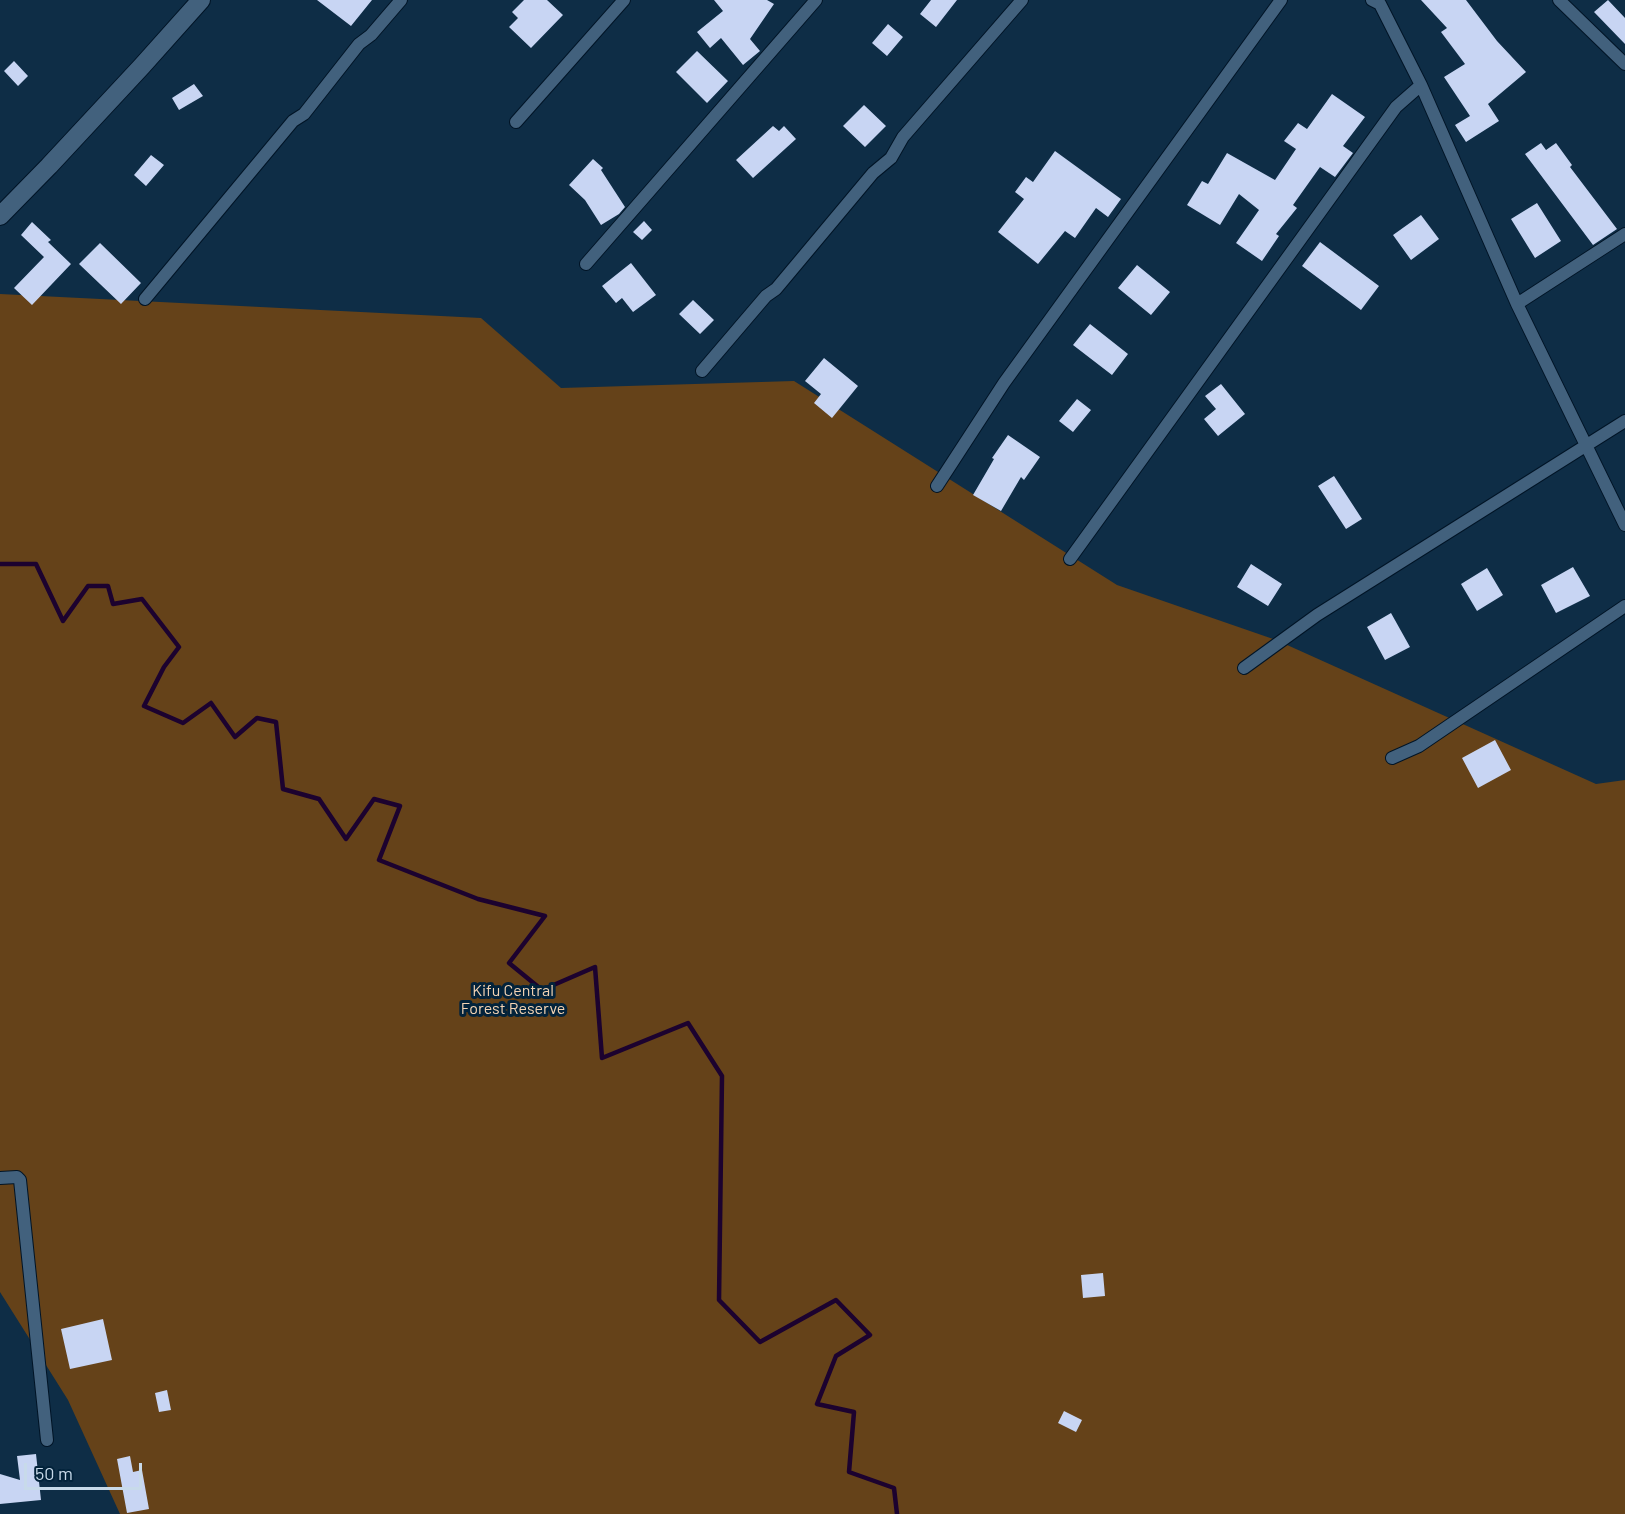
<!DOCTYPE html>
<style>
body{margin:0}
#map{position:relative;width:1625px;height:1514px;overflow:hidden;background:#0e2d46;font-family:Barlow,sans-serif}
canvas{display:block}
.scale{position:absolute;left:24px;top:1463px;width:118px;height:27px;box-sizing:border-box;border:3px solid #c8daea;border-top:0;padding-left:8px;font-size:18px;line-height:21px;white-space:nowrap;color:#c8daea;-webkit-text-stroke:4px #03233b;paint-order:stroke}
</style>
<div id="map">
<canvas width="1625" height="1514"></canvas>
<div class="scale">50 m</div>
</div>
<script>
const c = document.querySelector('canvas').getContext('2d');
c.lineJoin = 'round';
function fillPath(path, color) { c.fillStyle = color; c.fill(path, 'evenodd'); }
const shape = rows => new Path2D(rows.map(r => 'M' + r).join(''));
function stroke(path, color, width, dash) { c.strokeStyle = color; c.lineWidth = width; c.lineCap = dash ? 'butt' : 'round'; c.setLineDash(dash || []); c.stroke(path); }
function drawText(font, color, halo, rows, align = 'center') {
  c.font = font + ' Barlow,sans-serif'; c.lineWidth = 6; c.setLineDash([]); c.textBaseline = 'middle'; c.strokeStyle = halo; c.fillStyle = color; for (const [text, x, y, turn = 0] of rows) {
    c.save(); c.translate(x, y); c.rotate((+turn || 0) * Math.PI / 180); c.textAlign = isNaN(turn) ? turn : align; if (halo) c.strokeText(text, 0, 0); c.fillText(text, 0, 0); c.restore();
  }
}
fillPath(shape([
 [0,294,481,318,561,388,794,381,1117,585,1276,640,1596,784,1625,780,1625,1514,120,1514,68,1400,0,1292]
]), '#654219');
stroke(shape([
 [0,564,36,564,63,621,88,586,108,586,113,604,142,599,179,647,164,667,144,706,183,723,211,703,235,737,257,718,276,722,283,789,319,799,346,839,374,799,400,806,379,860,478,899,545,916,509,963,542,990,595,967,602,1058,688,1023,722,1076,719,1300,760,1342,836,1300,870,1335,836,1356,817,1404,854,1412,849,1472,894,1488,897,1514]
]), '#1c022f', 4.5);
fillPath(shape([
 [317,0,372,0,351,26],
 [524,0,547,0,563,15,531,48,509,27,518,18,512,12],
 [714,0,767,0,774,4,750,39,760,51,743,65,721,38,710,48,697,32,723,11],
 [931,0,957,0,936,27,920,14],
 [1421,0,1466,0,1497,41,1526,72,1488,104,1499,121,1466,142,1455,125,1470,116,1444,77,1465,64,1441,32,1447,28],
 [1608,0,1625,18,1625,44,1594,12],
 [888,24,903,37,887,56,872,43],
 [697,51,728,81,707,103,676,72],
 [14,61,28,76,18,86,4,71],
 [194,84,203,96,179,110,172,98],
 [1332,94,1365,117,1343,146,1353,153,1335,177,1320,167,1293,205,1297,208,1276,234,1279,236,1262,261,1236,243,1259,210,1239,194,1220,225,1187,205,1202,181,1208,184,1227,153,1275,180,1296,149,1284,141,1298,123,1307,129],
 [864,105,886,126,865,147,843,126],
 [773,126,779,131,784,126,796,139,753,178,736,160],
 [1541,143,1546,150,1556,143,1572,165,1570,167,1617,229,1593,245,1525,154],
 [1055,151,1121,199,1108,217,1096,208,1075,238,1065,231,1038,264,998,232,1024,199,1015,192,1026,177,1033,182],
 [151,155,164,165,146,186,134,175],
 [593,159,603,168,601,170,625,207,619,214,601,225,585,200,569,185],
 [1537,203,1561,241,1535,258,1511,219],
 [1421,215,1439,239,1411,260,1393,235],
 [644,221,652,230,642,240,633,232],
 [32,222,51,240,48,242,71,264,32,305,14,288,44,257,21,235],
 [1320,242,1379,286,1361,310,1302,266],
 [100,243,141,283,121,304,79,264],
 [631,263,656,295,633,312,622,298,616,303,602,286],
 [1137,265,1170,292,1151,315,1118,288],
 [693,300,714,320,700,334,679,314],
 [1090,324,1128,354,1112,375,1073,345],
 [824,358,858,386,832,418,814,403,821,394,805,381],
 [1221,384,1245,414,1218,436,1204,419,1216,409,1205,396],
 [1077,399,1091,410,1073,432,1059,421],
 [1008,435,1040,457,1024,480,1021,477,1001,511,973,495,994,459,992,458],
 [1334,476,1362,519,1346,529,1318,486],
 [1251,564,1282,584,1268,606,1237,587],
 [1573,567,1590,596,1556,613,1541,585],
 [1487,568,1503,595,1477,611,1461,584],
 [1391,613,1410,647,1385,660,1367,627],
 [1495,740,1511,770,1478,788,1462,758],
 [1103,1273,1105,1296,1083,1298,1081,1275],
 [103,1319,112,1360,70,1369,61,1329],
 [167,1390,171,1410,159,1412,155,1393],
 [1064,1411,1082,1420,1076,1432,1058,1423],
 [36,1454,41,1500,0,1504,0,1474,20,1480,17,1456],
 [130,1456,133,1472,142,1470,149,1509,127,1513,117,1459]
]), '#c8d5f3');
const street = shape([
 [1372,0,1380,4,1421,85,1517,304,1625,525],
 [1559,0,1625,64],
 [516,122,624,0],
 [586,264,816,0],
 [145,299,293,121,304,114,359,44,371,35,401,0],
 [1517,304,1625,234],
 [702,371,766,296,776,289,873,173,891,158,903,137,1022,0],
 [937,486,1004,383,1281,0],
 [1070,559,1396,107,1421,85],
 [1244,668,1317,615,1625,421],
 [1392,758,1419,746,1625,606],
 [0,1178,17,1177,20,1180,47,1440]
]);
const secondary = shape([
 [0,216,49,166,142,66,201,0]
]);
stroke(street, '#001426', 14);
stroke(secondary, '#001426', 20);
stroke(street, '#42617d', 12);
stroke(secondary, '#42617d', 18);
drawText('16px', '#f4d4b4', '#03233b', [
 ["Kifu Central",513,991],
 ["Forest Reserve",513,1009]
]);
</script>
